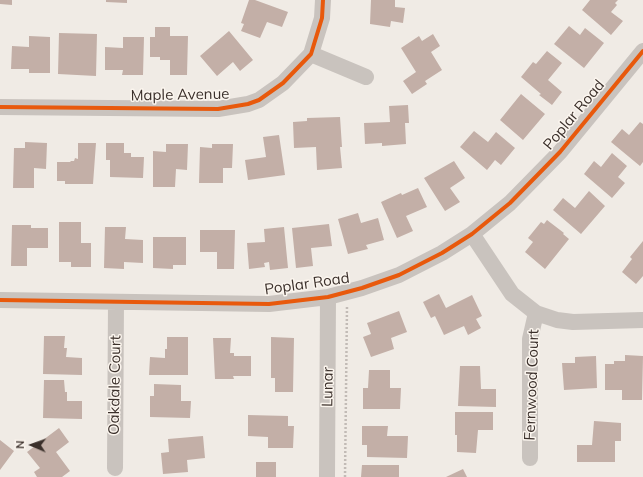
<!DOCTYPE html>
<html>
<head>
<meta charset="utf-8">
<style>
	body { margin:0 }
	#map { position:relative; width:643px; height:477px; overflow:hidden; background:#f0ebe5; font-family:Mulish,sans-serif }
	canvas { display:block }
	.north { position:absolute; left:12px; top:425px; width:40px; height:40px; -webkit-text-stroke:3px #fbf5ee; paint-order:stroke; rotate:272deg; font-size:11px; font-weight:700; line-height:16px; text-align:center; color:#3b302b }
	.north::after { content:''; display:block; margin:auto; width:14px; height:18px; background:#3b302b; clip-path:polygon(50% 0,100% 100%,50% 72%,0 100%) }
</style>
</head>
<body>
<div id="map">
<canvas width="643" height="477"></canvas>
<div class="north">N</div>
</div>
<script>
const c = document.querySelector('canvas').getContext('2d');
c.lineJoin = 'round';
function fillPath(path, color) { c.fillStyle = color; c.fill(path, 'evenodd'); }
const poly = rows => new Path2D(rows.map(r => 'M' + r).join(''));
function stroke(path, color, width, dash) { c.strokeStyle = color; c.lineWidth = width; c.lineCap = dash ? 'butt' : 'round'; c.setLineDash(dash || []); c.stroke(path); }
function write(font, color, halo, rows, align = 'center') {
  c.font = font + ' Mulish,sans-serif'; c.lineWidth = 3; c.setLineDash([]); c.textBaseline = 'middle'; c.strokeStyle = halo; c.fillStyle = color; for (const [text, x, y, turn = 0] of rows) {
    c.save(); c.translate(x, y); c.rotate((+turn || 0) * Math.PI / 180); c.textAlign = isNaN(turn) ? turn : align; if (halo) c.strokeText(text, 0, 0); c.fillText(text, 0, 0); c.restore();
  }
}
fillPath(poly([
	[0,0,12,0,12,5,0,4],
	[106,0,127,0,127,3,106,2],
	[249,0,255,0,288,12,282,27,267,22,260,38,241,31,244,24,241,23],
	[371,0,395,0,395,7,405,8,403,23,391,21,390,27,370,24],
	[590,0,618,0,615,3,617,5,611,12,623,21,611,35,582,10],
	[569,26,580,35,585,28,604,43,584,68,554,44],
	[155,27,170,27,170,36,188,36,187,75,170,75,170,60,160,60,160,57,150,57,150,37,155,37],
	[229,31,253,60,240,71,233,62,217,76,200,56],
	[59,33,97,34,96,76,58,74],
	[433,34,440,46,431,52,442,70,425,81,427,84,412,94,403,81,416,72,401,48,419,36,422,41],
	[29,36,50,37,50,73,29,73,29,69,11,69,12,46,29,47],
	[123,37,144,37,143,75,122,75,123,70,105,70,105,47,123,48],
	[547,51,562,63,548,80,562,92,552,105,539,95,541,94,521,77,533,62,536,64],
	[521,94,545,114,523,140,500,120],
	[408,105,409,123,405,123,406,144,382,146,382,143,365,144,364,123,390,122,389,106],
	[340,117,342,147,340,147,342,168,317,170,316,147,294,148,293,122,307,121,307,118],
	[640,122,643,124,643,162,640,166,611,142,622,129,629,135],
	[474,131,488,142,496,132,515,148,501,165,495,160,487,170,460,147],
	[279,135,285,175,248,180,245,160,266,157,263,137],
	[25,142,47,143,46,169,34,168,34,188,13,188,14,148,25,148],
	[78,143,96,143,93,184,65,184,65,181,57,181,57,162,71,162,70,161,74,161,75,158,78,159],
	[106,143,124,143,124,153,131,153,131,157,144,157,143,178,110,177,110,160,106,160],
	[166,144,188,144,187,170,176,169,175,187,153,187,153,151,166,152],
	[212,144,233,144,232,168,223,168,223,183,199,183,200,147,212,148],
	[612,153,627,166,618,177,625,183,612,198,584,174,594,161,601,167],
	[454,161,465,178,450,188,460,202,445,211,424,178],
	[418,188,427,207,406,216,413,231,397,238,381,202,401,193,402,195],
	[589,191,605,206,581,234,553,210,563,198,575,208],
	[358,213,361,223,378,218,384,240,366,245,368,249,348,254,338,219],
	[547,220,564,233,563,234,569,239,545,269,525,252,533,242,528,238,541,222,544,224],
	[59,222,81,222,81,243,91,243,91,267,71,267,71,262,59,262],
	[329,224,332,246,311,248,313,266,296,268,292,228],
	[12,225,31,225,31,228,48,228,48,248,27,248,27,266,11,266],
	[105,227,126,227,125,239,143,240,143,263,124,262,124,269,104,268],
	[284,227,288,268,270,270,269,262,264,263,265,267,249,269,247,243,265,242,264,229],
	[200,230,235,230,234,269,217,269,217,252,200,252],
	[153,237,186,237,186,265,173,265,173,269,153,268],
	[643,241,643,276,636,284,622,272,632,259,630,257],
	[439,294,446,308,472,295,482,316,476,319,481,328,468,335,464,326,444,335,435,316,431,318,423,302],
	[399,311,407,332,391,338,394,349,371,357,363,337,371,334,367,323],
	[44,336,65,336,64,348,67,348,66,357,82,358,82,375,43,374],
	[167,337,188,337,188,375,149,375,150,357,165,358,165,349,167,349],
	[271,337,294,338,293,392,275,392,275,378,271,378],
	[213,338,231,338,230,353,234,353,234,356,251,356,251,376,233,376,234,379,215,379],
	[625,355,643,356,642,400,622,400,622,390,605,390,605,364,614,364,614,361,625,361],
	[596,356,597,388,564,390,562,363,575,363,575,357],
	[460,366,480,366,481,389,496,389,496,407,458,406],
	[369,370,390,370,390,388,401,388,400,409,363,409,363,388,368,388],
	[44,380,64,380,65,392,67,392,67,401,82,401,82,419,43,418],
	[154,384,181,385,181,401,191,401,190,418,150,417,150,396,154,396],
	[455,412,493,412,493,430,478,430,476,453,457,452,457,435,455,435],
	[248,415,288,416,288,426,294,426,293,448,268,448,268,437,248,436],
	[594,421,621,423,621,441,615,441,615,462,577,462,577,445,592,445],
	[362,426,388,426,387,436,408,436,407,458,367,457,367,445,362,445],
	[59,428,69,442,56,452,70,471,62,477,37,477,34,472,40,468,27,452],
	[203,436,205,458,187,460,188,472,163,474,161,453,169,452,168,439],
	[0,440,14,451,0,470],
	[256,462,276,462,276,477,256,477],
	[362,465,399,465,399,477,361,477],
	[463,469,467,477,446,477]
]), '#c3afa7');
stroke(poly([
	[345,477,347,306]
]), '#c2bbb6', 2.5, [2, 2]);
stroke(poly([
	[311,54,366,77],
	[0,107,218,109,248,104,259,100,283,83,311,54,322,18,323,0],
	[472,234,512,294,536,313,557,320,573,322,643,320],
	[0,300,269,304,328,297,362,288,399,275,442,253,472,234,510,203,560,152,643,51],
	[530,458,530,339,536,313],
	[115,468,116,302],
	[327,477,328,297]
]), '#c9c3be', 16);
stroke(poly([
	[0,107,218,109,248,104,259,100,283,83,311,54,322,18,323,0],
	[0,300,269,304,328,297,362,288,399,275,442,253,472,234,510,203,560,152,643,51]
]), '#e8590c', 4);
write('15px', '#3b302b', '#fbf5ee', [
	["Maple Avenue",180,95,-1],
	["Poplar Road",574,115,-50],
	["Poplar Road",307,284,-8],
	["Oakdale Court",115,385,-89],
	["Fernwood Court",532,385,-88],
	["Lunar",328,387,-89]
]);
</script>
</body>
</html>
